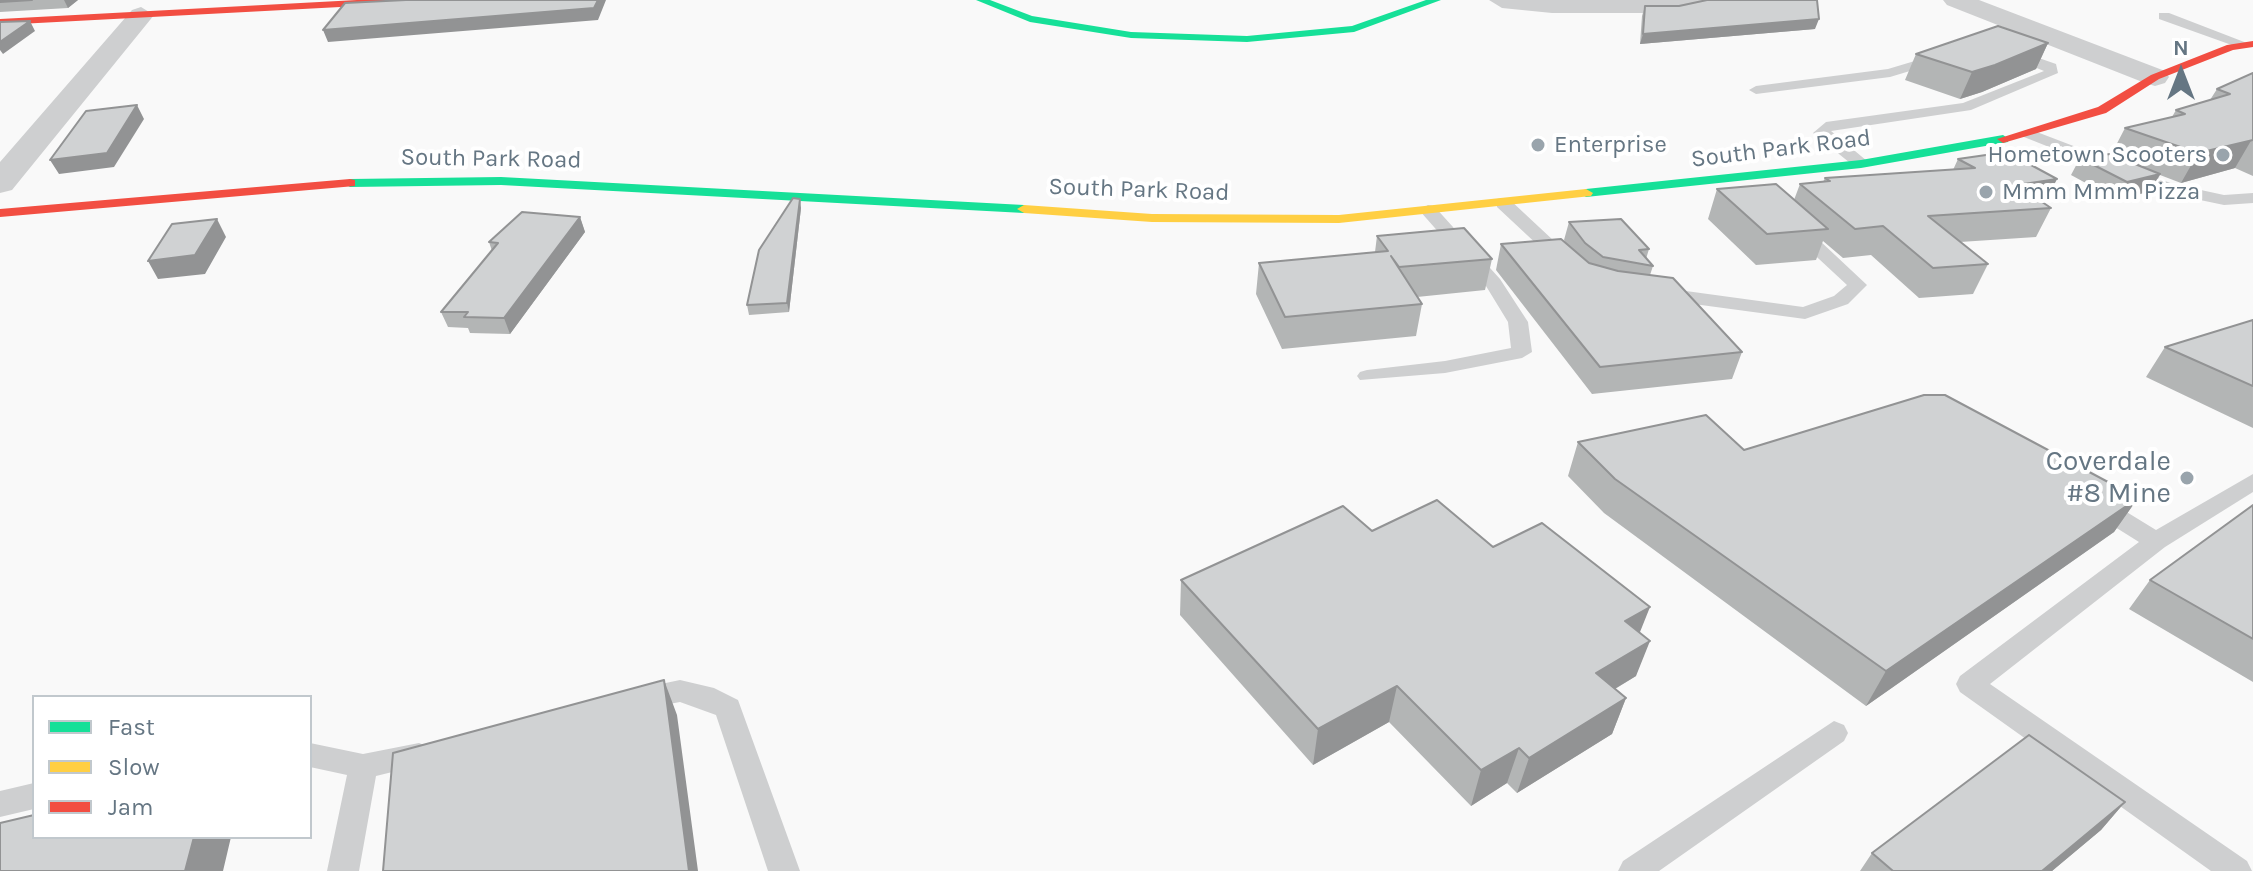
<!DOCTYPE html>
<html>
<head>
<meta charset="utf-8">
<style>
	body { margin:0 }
	#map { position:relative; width:2253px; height:871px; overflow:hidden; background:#f9f9f9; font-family:Karla,sans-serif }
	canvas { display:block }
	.legend { position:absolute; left:32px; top:695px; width:280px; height:144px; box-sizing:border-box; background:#fff; border:2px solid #c1c8cd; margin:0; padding:10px 14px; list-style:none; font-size:24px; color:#657683 }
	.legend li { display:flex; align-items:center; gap:16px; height:40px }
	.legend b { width:40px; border:2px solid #c1c8cd }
	.north { position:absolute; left:2141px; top:32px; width:80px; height:80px; -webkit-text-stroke:6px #fff; paint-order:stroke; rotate:0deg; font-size:22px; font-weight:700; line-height:32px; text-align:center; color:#657683 }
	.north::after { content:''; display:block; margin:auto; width:28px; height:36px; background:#657683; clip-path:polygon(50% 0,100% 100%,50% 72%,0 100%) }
</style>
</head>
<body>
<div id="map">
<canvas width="2253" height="871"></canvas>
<ul class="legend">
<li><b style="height:10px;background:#16e098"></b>Fast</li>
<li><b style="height:10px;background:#ffcf43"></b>Slow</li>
<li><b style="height:10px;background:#f24e42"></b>Jam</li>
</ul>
<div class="north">N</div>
</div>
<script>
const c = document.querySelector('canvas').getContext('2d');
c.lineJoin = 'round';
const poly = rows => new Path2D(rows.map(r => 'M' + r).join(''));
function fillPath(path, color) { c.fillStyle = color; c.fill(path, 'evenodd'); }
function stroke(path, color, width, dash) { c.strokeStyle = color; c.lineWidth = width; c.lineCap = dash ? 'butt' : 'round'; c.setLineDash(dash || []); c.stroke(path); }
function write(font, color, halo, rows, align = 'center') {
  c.font = font + ' Karla,sans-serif'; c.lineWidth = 8; c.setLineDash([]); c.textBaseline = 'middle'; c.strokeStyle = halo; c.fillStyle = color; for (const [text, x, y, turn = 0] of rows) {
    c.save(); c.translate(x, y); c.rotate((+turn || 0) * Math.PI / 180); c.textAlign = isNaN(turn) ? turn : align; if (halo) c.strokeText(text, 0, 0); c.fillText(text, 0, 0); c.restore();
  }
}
fillPath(poly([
	[2159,13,2169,13,2252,45,2240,48,2159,19,2159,13],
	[2013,49,2056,64,2058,73,1971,110,1831,131,1867,161,1867,167,1855,167,1813,133,1826,122,1963,103,2044,71,2008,56,2008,50,2013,49],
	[1938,54,1945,58,1943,61,1890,77,1756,94,1749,90,1756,86,1888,69,1938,54],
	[2029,129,2173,184,2224,195,2253,193,2253,203,2224,205,2162,192,2024,137,2021,134,2029,129],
	[1503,198,1509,199,1569,255,1569,263,1557,263,1497,207,1497,199,1503,198],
	[1428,205,1434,206,1500,279,1528,322,1532,352,1522,358,1445,373,1360,380,1357,376,1360,372,1367,370,1445,361,1511,348,1508,322,1486,286,1419,210,1428,205],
	[1797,224,1803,225,1867,285,1848,304,1805,319,1664,300,1655,294,1664,288,1803,307,1834,296,1847,285,1791,233,1788,229,1797,224],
	[2253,474,2253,492,2165,547,1990,684,2247,861,2252,871,2211,871,1960,692,1956,684,1960,676,2139,542,2091,512,2087,506,2091,500,2107,500,2156,530,2253,474],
	[680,680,714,688,738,700,800,871,768,871,716,715,680,702,642,709,632,706,628,698,632,690,680,680],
	[1834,721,1844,725,1848,733,1844,741,1659,871,1618,871,1623,861,1834,721],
	[310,743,363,754,419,743,429,747,433,755,429,763,376,776,359,871,327,871,347,775,310,767,310,743],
	[34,783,34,809,0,817,0,791,34,783]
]), '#cecfd0');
fillPath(poly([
	[1489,0,1714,0,1710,5,1676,13,1552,13,1502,8,1489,0],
	[1943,0,1979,0,2165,71,2169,77,2165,83,2155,86,2145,83,1947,5,1943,0],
	[141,7,154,15,150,20,12,190,0,193,0,162,132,10,141,7]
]), '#cecfd0');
fillPath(poly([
	[976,0,990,0,1032,16,1131,32,1247,36,1352,26,1426,0,1441,0,1354,32,1247,42,1131,38,1030,22,976,0],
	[2003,135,2009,139,2008,142,1861,168,1586,197,1579,193,1586,189,1861,160,2003,135],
	[501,177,1024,205,1031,209,1024,213,501,185,350,187,343,183,350,179,501,177]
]), '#16e098');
fillPath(poly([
	[1586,189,1593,193,1591,196,1339,223,1152,222,1024,213,1017,209,1024,205,1152,214,1339,215,1586,189]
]), '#ffcf43');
fillPath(poly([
	[357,0,421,0,416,3,0,25,0,19,357,0],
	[2253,41,2253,47,2233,50,2159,79,2106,113,2003,143,1997,139,2098,107,2151,75,2227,45,2253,41],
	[350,179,355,180,355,186,0,217,0,209,350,179]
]), '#f24e42');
fillPath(poly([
	[0,0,78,0,68,8,0,12],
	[1645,6,1679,6,1815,29,1640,44,1642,16],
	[2048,43,2036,69,1982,92,1960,99,1905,80,1916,54],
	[2253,73,2253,176,2235,168,2181,183,2160,175,2151,191,2117,200,2071,175,2080,158,2111,155,2125,128,2172,117,2176,110,2210,100,2217,89],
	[1958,159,2057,179,2044,204,2051,208,2036,237,1960,242,1988,264,1973,294,1919,298,1871,255,1843,258,1823,241,1816,260,1756,265,1708,219,1717,189,1794,200,1800,184,1823,182,1825,178,1953,170],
	[801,208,789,312,749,315,747,305],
	[580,217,585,232,510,334,470,333,468,328,448,327,441,312,492,251,489,242],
	[1569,222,1649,249,1646,259,1653,266,1650,275,1742,352,1732,379,1592,394,1496,270,1501,244,1566,243,1564,240],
	[1377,236,1492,259,1485,290,1417,297,1422,304,1416,336,1282,349,1256,294,1259,263,1375,252],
	[2253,320,2253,428,2146,377,2165,347],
	[1578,442,1744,450,2138,498,2114,532,1866,706,1604,513,1568,476],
	[2253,505,2253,682,2129,609,2150,580],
	[1372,531,1493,547,1640,633,1636,676,1615,689,1626,698,1612,734,1517,793,1507,783,1471,806,1389,722,1313,765,1180,615,1181,580],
	[2125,802,2101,830,2052,871,1860,871,1872,853]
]), '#b3b5b5');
fillPath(poly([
	[64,0,78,0,68,8],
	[598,0,606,0,598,20,328,42,323,30],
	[1819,19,1815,29,1640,44,1643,34],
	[30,21,35,31,3,54,0,50,0,42],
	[2048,43,2036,69,1982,92,1960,99,1972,72],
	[137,105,144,119,114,167,59,174,50,160],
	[2252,139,2235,168,2181,183,2198,153],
	[2160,174,2151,191,2117,200,2127,182],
	[2057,179,2042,207,2017,185],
	[800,199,801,208,789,312,787,303],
	[580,217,585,232,510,334,504,318],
	[217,219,226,237,205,274,158,279,148,261],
	[2138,498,2114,532,1866,706,1886,671],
	[1650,607,1636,642,1625,621],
	[1650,641,1636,676,1583,708,1596,673],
	[664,680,677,715,698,871,689,871],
	[1397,686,1389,722,1313,765,1318,729],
	[1626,698,1612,734,1517,793,1529,758],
	[1519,748,1507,783,1471,806,1481,770],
	[2125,802,2101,830,2052,871,2042,871],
	[194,837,231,837,223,871,185,871]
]), '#929394');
const building = poly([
	[0,0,32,0,0,2,0,0],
	[406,0,598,0,594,8,323,30,345,3,406,0],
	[1707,0,1817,0,1819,19,1643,34,1645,6,1679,6,1707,0],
	[30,21,0,42,0,22,30,21],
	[1998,26,2048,43,1995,65,1972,72,1916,54,1998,26],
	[2253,73,2253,140,2198,153,2125,128,2185,114,2176,110,2230,94,2217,89,2253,73],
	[137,105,107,153,50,160,86,111,137,105],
	[2007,152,2057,179,2017,185,2051,208,1928,216,1988,264,1933,268,1883,226,1855,229,1800,184,1830,181,1825,178,1975,168,1958,159,2007,152],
	[2110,154,2160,174,2127,182,2080,158,2110,154],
	[1776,184,1828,229,1767,234,1717,189,1776,184],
	[793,198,800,199,787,303,747,305,759,250,793,198],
	[522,212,580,217,504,318,464,317,468,312,441,312,498,243,489,242,522,212],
	[217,219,195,255,148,261,172,224,217,219],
	[1621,219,1649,249,1639,250,1653,266,1603,257,1585,243,1569,222,1621,219],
	[1464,228,1492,259,1399,267,1391,256,1422,304,1285,317,1259,263,1388,251,1377,236,1464,228],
	[1561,239,1589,263,1618,271,1673,278,1742,352,1600,367,1501,244,1561,239],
	[2253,320,2253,386,2165,347,2253,320],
	[1924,395,1945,395,2138,498,1886,671,1615,479,1578,442,1706,415,1744,450,1924,395],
	[1437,500,1493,547,1542,523,1650,607,1625,621,1650,641,1596,673,1626,698,1529,758,1519,748,1481,770,1397,686,1318,729,1181,580,1343,506,1372,531,1437,500],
	[2253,505,2253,639,2150,580,2253,505],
	[664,680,689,871,383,871,393,753,664,680],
	[2029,735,2125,802,2042,871,1893,871,1872,853,2029,735],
	[34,815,34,837,194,837,185,871,0,871,0,823,34,815]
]);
fillPath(building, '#d0d2d3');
stroke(building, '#929394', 2);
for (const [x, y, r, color] of [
	[1538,145,8,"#99a4ac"],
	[2223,155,8,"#99a4ac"],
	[1986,192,8,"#99a4ac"],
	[2187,478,8,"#99a4ac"]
]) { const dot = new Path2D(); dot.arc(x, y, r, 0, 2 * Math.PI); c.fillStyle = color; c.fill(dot); stroke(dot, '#fff', 3); }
write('24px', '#657683', '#fff', [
	["Enterprise",1554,145],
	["Hometown Scooters",2207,155,"right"],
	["Mmm Mmm Pizza",2002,192]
], 'left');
write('24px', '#657683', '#fff', [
	["South Park Road",1781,149,-7],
	["South Park Road",491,159,1],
	["South Park Road",1139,190,2]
]);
write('28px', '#657683', '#fff', [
	["Coverdale",2171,462],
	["#8 Mine",2171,494]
], 'right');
</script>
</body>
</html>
